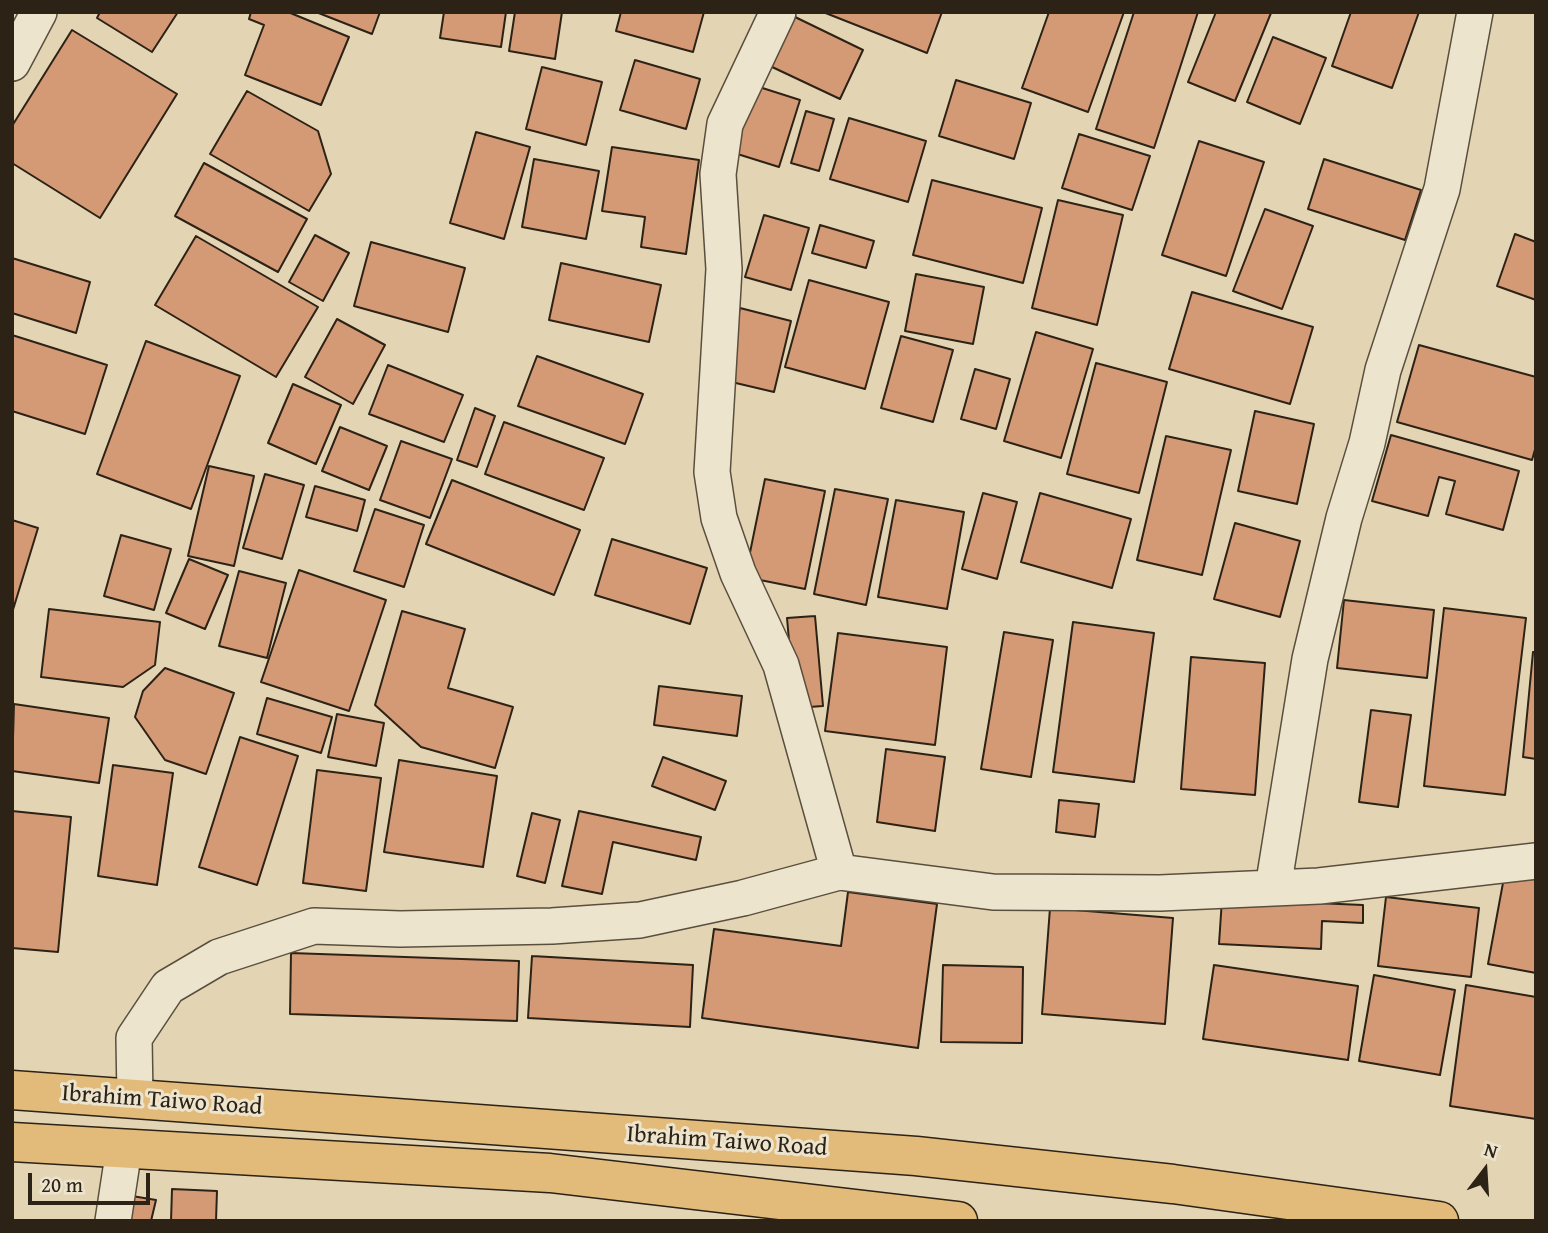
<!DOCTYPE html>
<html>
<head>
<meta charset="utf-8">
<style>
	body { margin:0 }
	#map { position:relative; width:1548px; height:1233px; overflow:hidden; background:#e3d5b4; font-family:"Gentium Book Plus",serif }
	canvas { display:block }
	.frame { position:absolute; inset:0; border:14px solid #2d2216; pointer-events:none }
	.north { position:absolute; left:1450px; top:1135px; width:70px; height:70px; -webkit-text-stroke:5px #ede4ce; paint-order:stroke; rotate:17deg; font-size:19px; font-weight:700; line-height:28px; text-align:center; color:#2d2216 }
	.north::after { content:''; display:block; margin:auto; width:24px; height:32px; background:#2d2216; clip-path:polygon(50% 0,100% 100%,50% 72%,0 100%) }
	.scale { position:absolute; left:28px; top:1173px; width:122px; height:32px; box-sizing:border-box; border:4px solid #2d2216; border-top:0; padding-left:9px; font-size:21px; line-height:24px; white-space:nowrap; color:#2d2216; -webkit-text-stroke:5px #ede4ce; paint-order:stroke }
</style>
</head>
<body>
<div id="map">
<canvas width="1548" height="1233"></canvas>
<div class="frame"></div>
<div class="north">N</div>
<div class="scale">20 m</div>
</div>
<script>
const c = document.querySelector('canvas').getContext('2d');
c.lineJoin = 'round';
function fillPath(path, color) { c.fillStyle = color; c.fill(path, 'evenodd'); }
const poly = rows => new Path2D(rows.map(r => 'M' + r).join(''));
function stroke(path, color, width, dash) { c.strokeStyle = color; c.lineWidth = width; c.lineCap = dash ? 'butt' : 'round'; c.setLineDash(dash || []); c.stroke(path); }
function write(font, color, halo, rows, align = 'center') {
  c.font = font + ' "Gentium Book Plus",serif'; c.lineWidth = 6; c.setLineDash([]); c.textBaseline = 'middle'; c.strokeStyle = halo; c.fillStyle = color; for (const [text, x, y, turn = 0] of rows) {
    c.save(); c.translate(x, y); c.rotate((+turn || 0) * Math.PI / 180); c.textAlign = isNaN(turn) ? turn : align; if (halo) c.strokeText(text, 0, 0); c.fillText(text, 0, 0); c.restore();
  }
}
const building = poly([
	[100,12,178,12,152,52,97,18,100,12],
	[251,12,288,12,349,37,321,105,245,75,264,25,249,19,251,12],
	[316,12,380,12,372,34,316,12],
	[444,12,506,12,501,47,440,38,444,12],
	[515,12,562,12,555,59,509,51,515,12],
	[621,12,704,12,693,52,616,31,621,12],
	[823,12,942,12,927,53,823,12],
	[1049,12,1124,12,1088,112,1022,88,1049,12],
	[1134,12,1198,12,1154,148,1096,129,1134,12],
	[1216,12,1271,13,1235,101,1188,82,1216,12],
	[1351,12,1419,12,1392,88,1332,66,1351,12],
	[793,16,863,50,840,99,770,66,793,16],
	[72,30,177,94,100,218,12,163,12,126,72,30],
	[1273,37,1326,58,1300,124,1247,102,1273,37],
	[635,60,700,79,686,129,620,110,635,60],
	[542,67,602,82,586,145,526,129,542,67],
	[956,80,1031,103,1014,159,939,136,956,80],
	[753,85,800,100,779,167,731,152,753,85],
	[247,91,318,131,331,174,309,211,210,154,247,91],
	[806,111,834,119,819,171,791,163,806,111],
	[849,118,926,141,908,202,830,179,849,118],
	[476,132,530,147,504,239,450,223,476,132],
	[1079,134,1150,156,1132,210,1062,188,1079,134],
	[1199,141,1264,162,1226,276,1162,255,1199,141],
	[612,147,699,160,686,254,641,247,645,217,602,211,612,147],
	[534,159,599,171,586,239,522,227,534,159],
	[1324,159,1421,190,1405,240,1308,209,1324,159],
	[204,163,307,219,278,272,175,216,204,163],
	[932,180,1042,208,1023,283,913,255,932,180],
	[1058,200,1123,215,1097,325,1032,308,1058,200],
	[1265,209,1313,226,1282,309,1233,291,1265,209],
	[764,215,809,228,791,290,745,277,764,215],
	[820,225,874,241,866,268,812,253,820,225],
	[1515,234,1536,242,1536,300,1497,286,1515,234],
	[315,235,349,253,323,301,289,282,315,235],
	[196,236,318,307,276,377,155,305,196,236],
	[371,242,465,268,448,332,354,306,371,242],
	[12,258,90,282,76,333,12,313,12,258],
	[561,263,661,285,649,342,549,320,561,263],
	[916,274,984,287,973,344,905,331,916,274],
	[809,280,889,302,865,389,785,367,809,280],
	[1192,292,1313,327,1290,404,1169,369,1192,292],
	[740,308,791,321,774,392,723,380,740,308],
	[337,319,385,345,353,404,305,377,337,319],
	[1036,332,1093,349,1061,458,1004,441,1036,332],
	[12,335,107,365,85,434,12,411,12,335],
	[901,336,953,350,933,422,881,408,901,336],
	[146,341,240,376,191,509,97,474,146,341],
	[1419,345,1536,377,1536,446,1532,460,1397,422,1419,345],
	[537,356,643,394,625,444,518,406,537,356],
	[1096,363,1167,382,1139,493,1067,474,1096,363],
	[388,365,463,395,444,442,369,414,388,365],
	[975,369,1010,379,996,429,961,419,975,369],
	[293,384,341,405,316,464,268,443,293,384],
	[475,408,495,416,477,467,457,460,475,408],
	[1255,411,1314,424,1297,504,1238,491,1255,411],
	[504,422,604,458,584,510,485,474,504,422],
	[340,427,387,446,369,490,322,471,340,427],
	[1391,435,1519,471,1503,530,1446,514,1455,481,1439,477,1428,516,1372,501,1391,435],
	[1166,436,1231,450,1202,575,1137,560,1166,436],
	[401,441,452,459,430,518,380,500,401,441],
	[209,466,254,476,234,566,188,556,209,466],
	[265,474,304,485,282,559,243,548,265,474],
	[765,479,825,491,805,589,745,577,765,479],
	[452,480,580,530,554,595,426,544,452,480],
	[315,486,365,500,357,531,306,517,315,486],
	[835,489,888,499,866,605,814,594,835,489],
	[983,493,1017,502,997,579,962,569,983,493],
	[1040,493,1131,519,1112,588,1021,562,1040,493],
	[896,500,964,512,947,609,878,597,896,500],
	[375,509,424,525,404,587,354,571,375,509],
	[12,520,38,528,12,613,12,520],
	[1235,523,1300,541,1280,617,1214,599,1235,523],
	[121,535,171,549,154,610,104,596,121,535],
	[612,539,707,568,690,624,595,595,612,539],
	[189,559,228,575,205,629,166,613,189,559],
	[299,570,386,600,349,711,261,682,299,570],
	[239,571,286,583,267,658,219,646,239,571],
	[1344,600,1434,610,1427,678,1337,668,1344,600],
	[1444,608,1526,618,1505,795,1424,786,1444,608],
	[49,609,160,622,155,665,123,687,41,677,49,609],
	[402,611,465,629,448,688,513,707,495,768,421,747,375,705,402,611],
	[815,616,823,706,795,708,787,618,815,616],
	[1073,622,1154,633,1134,782,1053,772,1073,622],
	[1004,632,1053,640,1031,777,981,769,1004,632],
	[838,633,947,647,935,745,825,731,838,633],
	[1533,652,1536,652,1536,759,1523,757,1533,652],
	[1191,657,1265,663,1255,795,1181,789,1191,657],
	[165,668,234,693,206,774,165,760,135,717,143,691,165,668],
	[659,686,742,696,737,736,654,725,659,686],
	[267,698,332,717,321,753,257,734,267,698],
	[14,704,109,718,99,783,12,771,14,704],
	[1371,710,1411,715,1398,807,1359,802,1371,710],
	[337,714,384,723,376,766,328,757,337,714],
	[240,737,298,756,257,885,199,867,240,737],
	[886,749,945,757,935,831,877,822,886,749],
	[663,757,726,781,715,810,652,786,663,757],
	[399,760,497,776,483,867,384,852,399,760],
	[113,765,173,773,157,885,98,876,113,765],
	[317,770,381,778,366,891,303,883,317,770],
	[1059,800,1099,804,1095,837,1056,832,1059,800],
	[12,811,71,817,58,952,12,948,12,811],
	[579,811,701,837,696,860,613,842,602,894,562,886,579,811],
	[532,813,560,820,545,883,517,876,532,813],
	[1505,872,1536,877,1536,973,1488,964,1505,872],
	[848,892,937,904,918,1048,702,1018,714,929,841,946,848,892],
	[1386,897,1479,908,1471,977,1378,966,1386,897],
	[1222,899,1363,905,1363,923,1322,921,1321,949,1219,944,1222,899],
	[1050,908,1173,918,1165,1024,1042,1014,1050,908],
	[291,953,519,961,517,1021,290,1014,291,953],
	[532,956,693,965,690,1027,528,1018,532,956],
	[943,965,1023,967,1022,1043,941,1042,943,965],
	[1214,965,1358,986,1348,1060,1203,1039,1214,965],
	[1374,975,1455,990,1440,1075,1359,1061,1374,975],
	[1466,985,1536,997,1536,1119,1450,1106,1466,985],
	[172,1189,217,1191,216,1221,171,1221,172,1189],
	[132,1196,156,1200,151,1221,129,1221,132,1196]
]);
fillPath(building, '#d49975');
stroke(building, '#2d2216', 2);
const street = poly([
	[778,12,725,124,718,174,724,269,712,472,719,518,738,573,781,665,839,872],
	[12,63,39,12],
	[1273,888,1310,659,1344,518,1367,443,1383,370,1442,189,1475,12],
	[135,1098,134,1038,168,987,219,957,314,926,400,929,552,926,640,920,743,898,839,872,993,892,1160,893,1319,886,1536,861],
	[113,1221,124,1149]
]);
const primary = poly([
	[12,1090,916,1156,1173,1184,1439,1221],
	[12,1142,550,1173,958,1221]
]);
stroke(street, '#5a4f3e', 38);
stroke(primary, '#2d2216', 41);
stroke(street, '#ede4ce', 35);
stroke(primary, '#e2ba7a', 38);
write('24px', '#2d2216', '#ede4ce', [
	["Ibrahim Taiwo Road",162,1101,4],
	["Ibrahim Taiwo Road",727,1142,4]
]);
</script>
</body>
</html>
